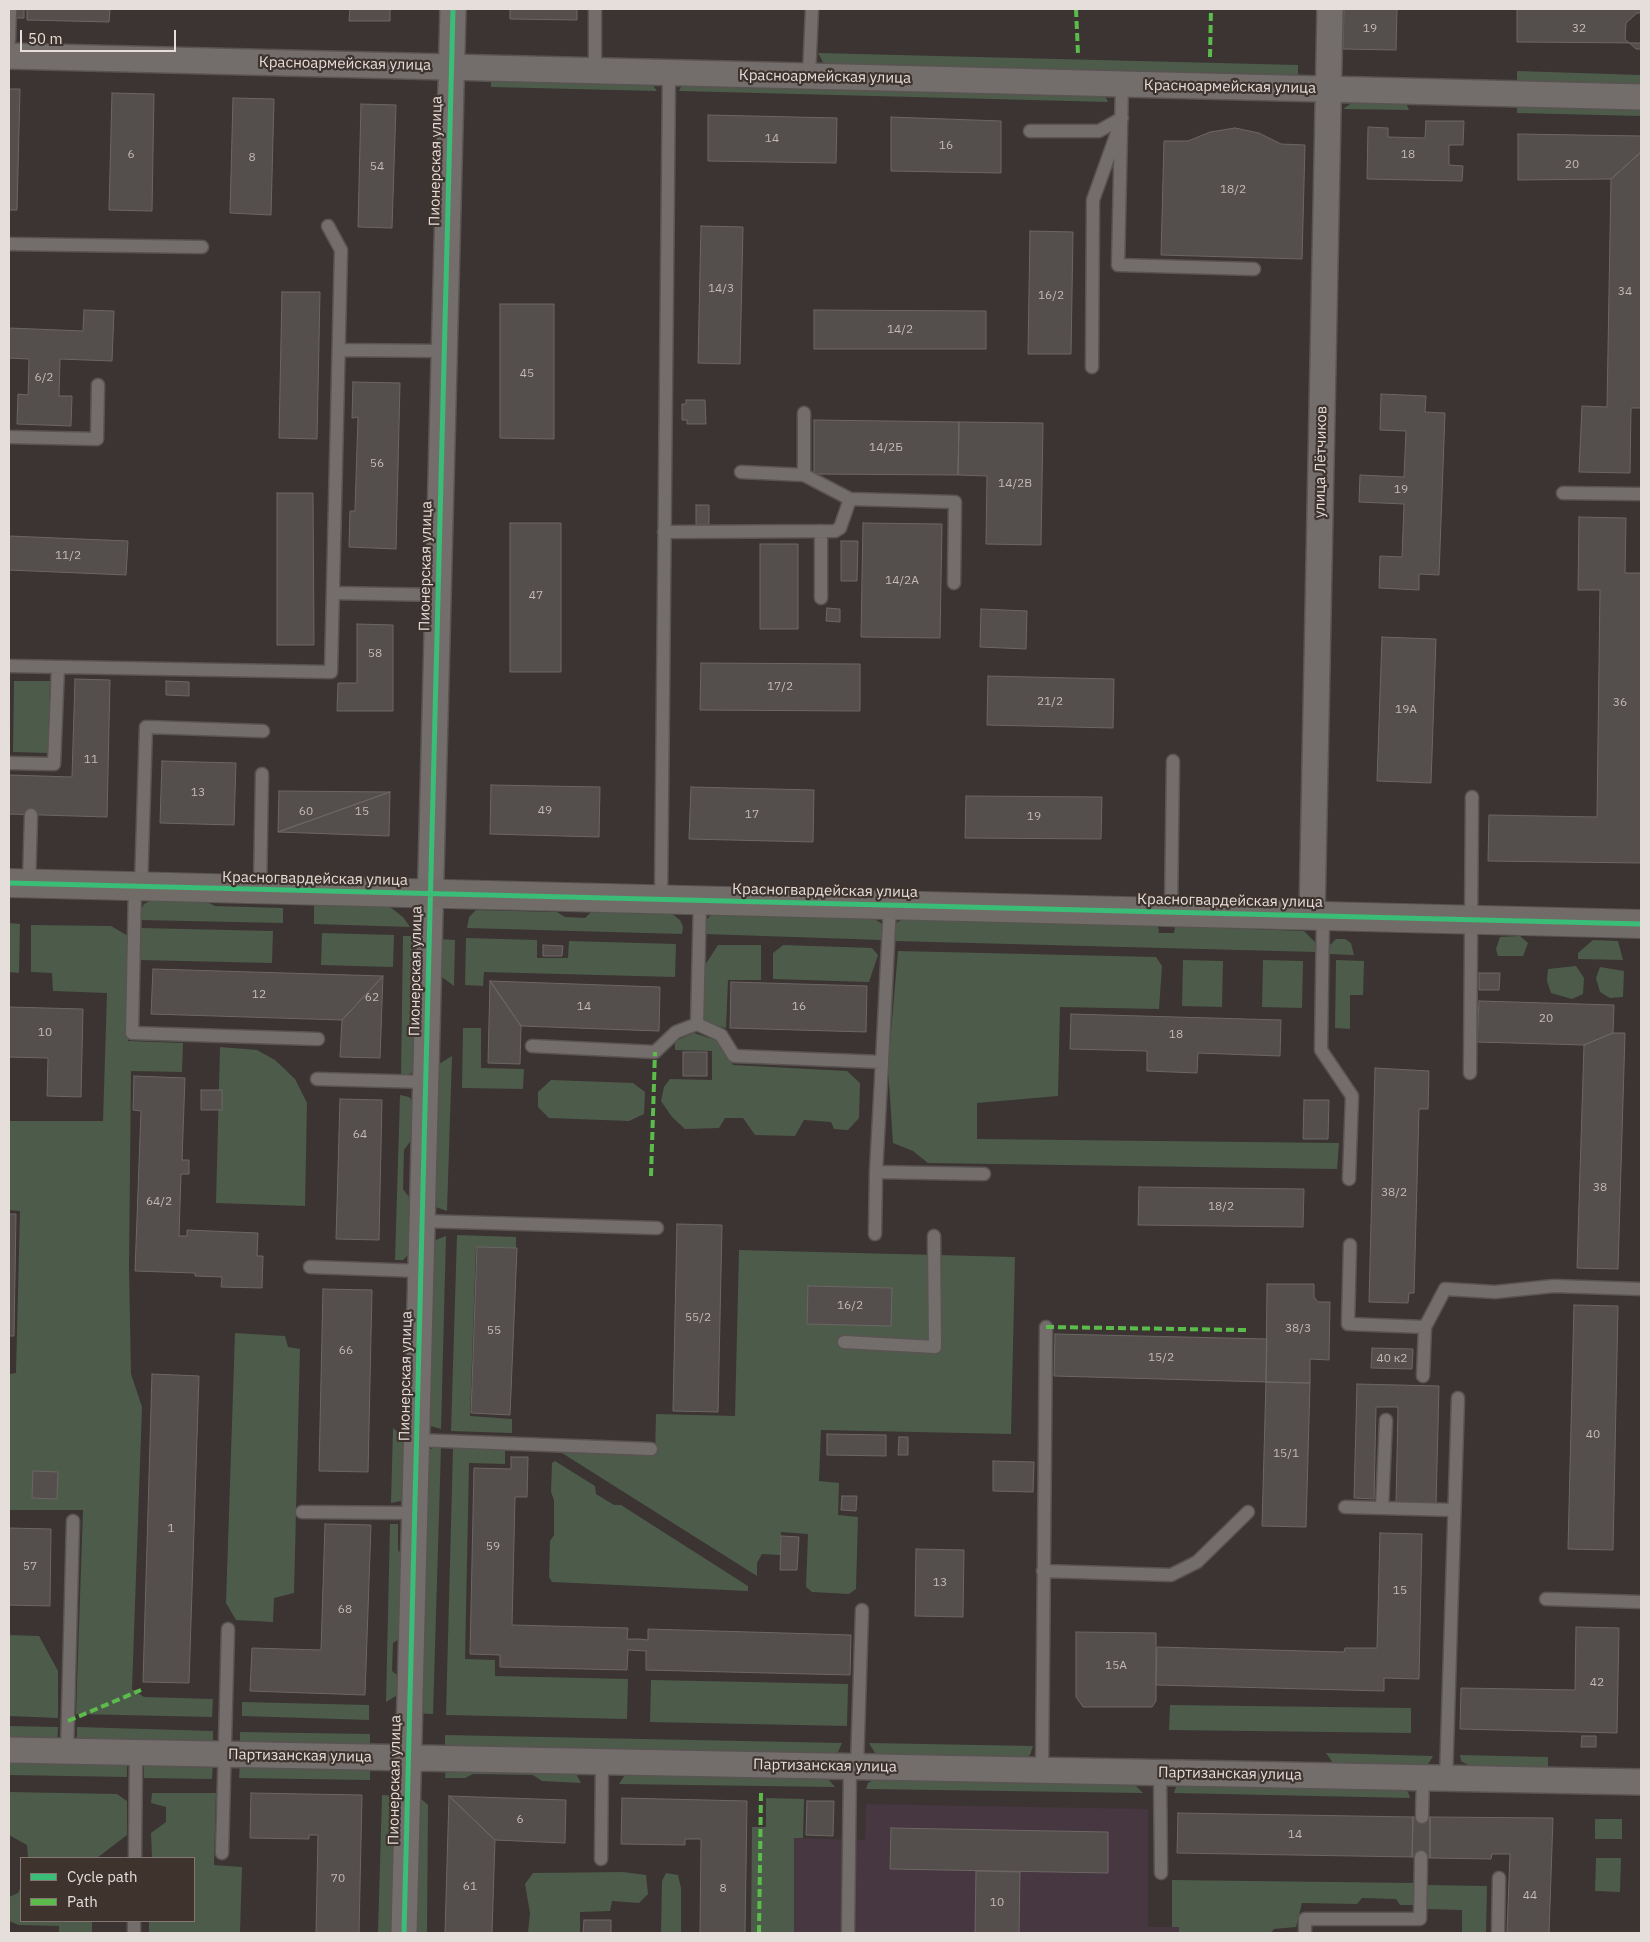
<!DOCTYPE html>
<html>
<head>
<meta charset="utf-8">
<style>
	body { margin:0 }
	#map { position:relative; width:1650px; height:1942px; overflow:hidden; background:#3b3432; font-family:"IBM Plex Sans",sans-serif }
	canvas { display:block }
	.frame { position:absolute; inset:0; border:10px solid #e6dedb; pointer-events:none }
	.legend { position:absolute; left:20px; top:1857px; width:175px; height:65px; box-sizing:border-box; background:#3f332e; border:1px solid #827773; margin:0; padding:6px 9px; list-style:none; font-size:15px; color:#e6dedb }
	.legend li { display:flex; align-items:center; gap:10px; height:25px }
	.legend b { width:25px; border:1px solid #827773 }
	.scale { position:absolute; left:20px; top:30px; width:156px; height:22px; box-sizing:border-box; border:2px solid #e6dedb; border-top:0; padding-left:6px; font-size:15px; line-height:18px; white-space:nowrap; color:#e6dedb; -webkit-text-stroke:4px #3f332e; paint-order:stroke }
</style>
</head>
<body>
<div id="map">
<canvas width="1650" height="1942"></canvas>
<div class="frame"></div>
<ul class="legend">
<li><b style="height:6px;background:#3abd76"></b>Cycle path</li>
<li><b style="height:6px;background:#5cbc4b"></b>Path</li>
</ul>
<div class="scale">50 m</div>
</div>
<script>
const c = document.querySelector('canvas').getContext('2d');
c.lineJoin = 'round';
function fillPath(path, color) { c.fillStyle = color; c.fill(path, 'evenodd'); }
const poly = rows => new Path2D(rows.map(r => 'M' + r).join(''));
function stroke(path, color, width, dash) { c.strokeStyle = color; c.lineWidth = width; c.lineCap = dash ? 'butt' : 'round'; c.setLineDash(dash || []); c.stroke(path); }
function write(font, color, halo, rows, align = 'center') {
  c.font = font + ' "IBM Plex Sans",sans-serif'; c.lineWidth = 4.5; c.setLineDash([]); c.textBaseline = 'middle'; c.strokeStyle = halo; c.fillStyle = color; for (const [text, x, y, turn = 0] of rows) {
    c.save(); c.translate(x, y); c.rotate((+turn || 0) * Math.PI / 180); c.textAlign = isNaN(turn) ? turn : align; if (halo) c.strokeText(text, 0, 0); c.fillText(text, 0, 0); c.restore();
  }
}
fillPath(poly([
	[866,1804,1148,1809,1148,1927,1179,1927,1179,1933,794,1933,794,1838,865,1840]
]), '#473740');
fillPath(poly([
	[818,53,1298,65,1298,76,824,64],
	[1517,71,1641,75,1641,87,1517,84],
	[491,76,652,84,657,91,491,87],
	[683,83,1104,94,1108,102,679,91],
	[1356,100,1405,101,1409,110,1343,109],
	[1517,102,1641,106,1641,116,1517,113],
	[14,681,50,681,48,753,13,752],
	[152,900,205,901,215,906,283,908,283,923,140,920,140,912,144,904],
	[314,902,386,904,403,917,410,927,314,924],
	[476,910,557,912,565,917,585,918,591,912,672,914,680,920,683,927,682,934,467,928,469,917],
	[711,915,875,919,882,924,882,940,705,934,705,921],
	[903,919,1158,926,1159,933,1174,933,1175,926,1304,931,1315,942,1316,952,895,941,895,927,896,923],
	[9,923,20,924,19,973,9,972],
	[31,925,111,926,130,937,128,1041,183,1043,182,1072,131,1071,129,1267,131,1374,142,1407,132,1689,144,1697,213,1699,212,1717,76,1714,83,1510,9,1510,9,1374,16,1373,20,1211,9,1210,9,1121,103,1121,107,993,53,991,52,973,31,972],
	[140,928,273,931,272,963,139,960],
	[322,933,394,935,393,967,321,965],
	[403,936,411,936,416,951,416,1063,412,1073,401,1076],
	[1520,936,1528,943,1523,956,1498,956,1496,949,1500,937],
	[466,938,537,940,537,958,568,958,569,941,676,944,675,977,484,972,483,986,465,985],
	[440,939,455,940,454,986,435,972],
	[1336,939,1345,939,1351,943,1354,955,1329,954,1329,946],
	[1593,940,1618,941,1623,960,1578,959,1578,953],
	[718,945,761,945,761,980,728,980,726,1028,703,1022,705,965],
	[783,945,872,948,878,955,869,982,773,979,773,953],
	[898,951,1156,957,1162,966,1159,1009,1060,1007,1058,1096,977,1103,977,1139,1339,1143,1337,1169,928,1163,913,1151,893,1143,888,1067],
	[1183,960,1223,961,1222,1007,1182,1006],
	[1263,960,1303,961,1302,1008,1262,1007],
	[1336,960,1364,961,1363,995,1350,995,1350,1029,1335,1028],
	[1576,966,1584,978,1583,994,1572,999,1551,993,1547,981,1548,969],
	[1600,967,1624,971,1623,997,1610,998,1600,992,1596,978],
	[463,1028,481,1028,481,1068,524,1069,523,1089,462,1088],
	[694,1033,718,1041,733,1065,847,1071,860,1083,859,1118,848,1130,834,1129,831,1122,804,1120,795,1136,755,1135,743,1118,725,1118,719,1128,685,1129,672,1117,661,1101,664,1087,670,1079,712,1080,712,1051,675,1050,675,1041],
	[220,1047,257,1050,275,1060,295,1079,307,1103,305,1206,216,1203],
	[452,1056,447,1211,430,1205,434,1067],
	[551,1080,633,1083,645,1092,644,1114,629,1121,549,1118,538,1107,538,1092],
	[400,1095,409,1097,416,1104,415,1135,404,1150,403,1189,412,1201,412,1251,403,1260,395,1260],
	[457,1235,516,1237,516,1248,476,1247,470,1416,512,1419,512,1433,451,1431],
	[446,1236,441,1429,427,1425,433,1241],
	[739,1250,1015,1257,1011,1434,821,1430,819,1481,839,1483,838,1515,858,1517,856,1589,849,1594,812,1592,806,1587,808,1534,781,1532,780,1555,762,1554,757,1563,757,1576,562,1453,561,1449,655,1454,656,1414,735,1416],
	[235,1333,285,1336,288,1347,300,1349,294,1593,274,1598,273,1622,236,1620,226,1603],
	[393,1428,405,1438,404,1495,401,1501,391,1503],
	[433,1448,441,1448,433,1714,415,1713,426,1451],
	[453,1448,505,1449,505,1464,469,1463,465,1659,495,1660,495,1676,628,1679,627,1719,446,1715],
	[555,1461,595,1486,596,1494,614,1505,621,1505,748,1586,748,1591,552,1582,549,1577,550,1541,554,1535,554,1500,551,1492,552,1463],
	[390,1524,398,1524,398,1550,406,1559,404,1636,393,1643,392,1671,401,1678,401,1693,386,1702],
	[9,1635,39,1636,58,1671,58,1718,9,1716],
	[651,1680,848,1684,847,1726,650,1722],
	[242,1702,369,1705,369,1720,242,1716],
	[1170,1705,1411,1708,1411,1733,1169,1730],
	[9,1726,58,1727,57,1744,9,1743],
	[77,1727,213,1731,213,1746,77,1743],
	[240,1732,370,1734,370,1749,240,1747],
	[445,1735,842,1743,838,1752,831,1757,445,1750],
	[869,1743,1033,1746,1030,1755,1024,1759,885,1757,875,1753],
	[1326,1753,1433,1756,1427,1766,1335,1766],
	[1460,1755,1548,1757,1548,1770,1473,1768,1461,1761],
	[9,1757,127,1759,127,1777,9,1775],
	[144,1760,213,1761,212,1779,144,1778],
	[240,1762,370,1764,370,1780,239,1778],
	[446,1766,575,1772,581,1783,542,1781,533,1775,473,1774,465,1778,445,1778],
	[626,1773,820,1775,828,1779,835,1787,619,1784],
	[876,1778,1134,1784,1143,1793,866,1789,868,1783],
	[1181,1783,1401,1787,1408,1792,1410,1798,1174,1793,1176,1787],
	[9,1792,117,1794,127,1801,127,1835,97,1858,28,1858,27,1845,9,1835],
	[152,1793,216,1793,214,1865,242,1867,240,1933,149,1933,149,1921,194,1921,194,1858,152,1857,151,1833,166,1822,166,1807,151,1803],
	[382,1795,396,1796,392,1933,378,1933],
	[418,1796,428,1805,427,1933,412,1933],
	[766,1798,804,1799,803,1838,794,1838,794,1933,751,1933,752,1827,766,1827],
	[1595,1819,1622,1819,1622,1839,1595,1839],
	[1596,1858,1621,1858,1620,1892,1595,1891],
	[623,1872,646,1875,648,1894,639,1903,612,1901,610,1911,580,1912,580,1933,528,1933,530,1913,525,1884,533,1873],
	[666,1873,678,1875,681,1888,681,1933,661,1933,662,1881],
	[1172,1880,1414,1883,1413,1905,1400,1905,1396,1899,1362,1898,1357,1904,1302,1903,1296,1927,1274,1929,1271,1933,1179,1933,1179,1927,1172,1927],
	[1427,1885,1487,1886,1486,1933,1462,1933,1462,1910,1427,1909],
	[21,1887,21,1921,92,1921,92,1933,59,1933,59,1926,19,1925,9,1921,9,1897,18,1893]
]), '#4d5b4b');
const building = poly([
	[14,9,24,9,24,18,14,18,14,9],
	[27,9,110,9,109,22,27,20,27,9],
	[350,9,390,9,390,21,349,21,350,9],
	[510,9,577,9,577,20,510,19,510,9],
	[1344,9,1397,9,1396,50,1343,49,1344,9],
	[1517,9,1641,9,1641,43,1517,42,1517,9],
	[1637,13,1641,13,1641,49,1636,49,1625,39,1626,23,1637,13],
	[9,89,20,89,17,210,9,210,9,89],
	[112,93,154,94,152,211,109,210,112,93],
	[233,98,274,99,271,215,230,213,233,98],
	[361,104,396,105,392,228,358,227,361,104],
	[708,115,837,118,836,163,708,161,708,115],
	[891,117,1001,121,1001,173,891,171,891,117],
	[1426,121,1464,121,1463,145,1449,145,1449,165,1463,166,1462,181,1367,179,1368,127,1388,128,1388,137,1425,138,1426,121],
	[1235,128,1259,133,1281,144,1305,145,1302,259,1161,255,1164,141,1188,141,1210,132,1235,128],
	[1518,134,1641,136,1641,152,1611,179,1518,180,1518,134],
	[1641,152,1641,408,1631,408,1630,473,1579,472,1582,406,1607,407,1611,179,1641,152],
	[701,226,743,227,740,364,698,363,701,226],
	[1030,231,1073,232,1071,354,1028,354,1030,231],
	[282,292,320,292,317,439,279,438,282,292],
	[500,304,554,304,554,439,500,438,500,304],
	[84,310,114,311,112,361,60,359,59,396,72,396,71,426,17,424,18,394,28,395,29,359,9,358,9,328,83,331,84,310],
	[814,310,986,311,986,349,814,349,814,310],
	[353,382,400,383,396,549,349,547,350,511,355,511,358,417,352,418,353,382],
	[1381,394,1426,396,1425,412,1445,413,1439,575,1419,574,1419,590,1379,588,1380,556,1402,557,1404,504,1359,502,1360,475,1404,477,1406,431,1380,430,1381,394],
	[686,400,705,400,706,424,687,424,687,420,682,420,682,404,686,404,686,400],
	[814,420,959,422,958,475,814,474,814,420],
	[959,422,1043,423,1041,545,986,544,987,476,958,475,959,422],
	[277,493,313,493,314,645,277,645,277,493],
	[696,505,709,505,709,525,696,525,696,505],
	[1579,517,1626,518,1625,573,1641,573,1641,863,1488,861,1489,815,1597,817,1600,590,1578,590,1579,517],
	[510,523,561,523,561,672,510,672,510,523],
	[863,523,942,524,940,638,861,637,863,523],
	[9,536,128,541,126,575,9,570,9,536],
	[841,541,858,541,857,581,841,581,841,541],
	[760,544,798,544,798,629,760,629,760,544],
	[827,608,840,609,840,622,826,621,827,608],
	[981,609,1027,611,1026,649,980,647,981,609],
	[357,624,393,625,393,711,337,711,338,683,357,683,357,624],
	[1382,637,1436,639,1431,783,1377,781,1382,637],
	[701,663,860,664,860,711,700,710,701,663],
	[988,676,1114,679,1113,728,987,725,988,676],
	[75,679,110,680,107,817,9,814,9,775,72,777,75,679],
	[166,681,189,682,189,696,166,695,166,681],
	[162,761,236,763,234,825,160,823,162,761],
	[491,785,600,787,599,837,490,834,491,785],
	[691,787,814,790,813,842,689,839,691,787],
	[279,791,390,792,278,832,279,791],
	[390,792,389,836,278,832,390,792],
	[966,796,1102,797,1101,839,965,838,966,796],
	[543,945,563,946,562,956,543,956,543,945],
	[153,969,285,973,383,976,342,1020,151,1014,153,969],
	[1479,973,1500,973,1499,990,1479,990,1479,973],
	[383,976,380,1058,340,1057,342,1020,383,976],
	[490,981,521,1026,520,1064,488,1063,490,981],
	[490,981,660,987,659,1031,521,1026,490,981],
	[731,982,867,986,866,1032,730,1028,731,982],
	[1479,1001,1614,1005,1613,1033,1584,1045,1477,1042,1479,1001],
	[9,1007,83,1009,81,1097,47,1096,48,1058,9,1057,9,1007],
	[1071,1014,1281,1020,1280,1056,1198,1053,1197,1073,1147,1071,1147,1051,1070,1049,1071,1014],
	[1613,1033,1625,1033,1618,1269,1577,1268,1584,1045,1613,1033],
	[683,1052,707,1052,707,1076,683,1076,683,1052],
	[1375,1068,1429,1071,1428,1109,1419,1109,1414,1293,1409,1293,1408,1303,1369,1302,1375,1068],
	[134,1076,185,1078,182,1160,189,1160,189,1174,181,1174,179,1236,187,1236,187,1230,258,1233,257,1256,263,1256,262,1288,221,1287,222,1277,195,1276,195,1273,135,1271,141,1111,133,1110,134,1076],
	[201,1090,222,1090,222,1110,201,1110,201,1090],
	[340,1099,382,1100,379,1240,336,1239,340,1099],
	[1304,1100,1329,1100,1328,1139,1303,1139,1304,1100],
	[1139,1187,1304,1189,1303,1227,1138,1225,1139,1187],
	[9,1214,16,1214,14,1336,9,1336,9,1214],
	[677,1224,722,1225,718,1412,673,1411,677,1224],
	[477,1247,517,1248,510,1415,471,1413,477,1247],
	[1267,1284,1314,1284,1314,1297,1318,1302,1330,1302,1329,1360,1310,1359,1310,1383,1266,1382,1267,1284],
	[808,1286,892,1288,891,1326,807,1324,808,1286],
	[323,1289,372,1290,368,1472,319,1471,323,1289],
	[1574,1305,1618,1306,1613,1550,1568,1549,1574,1305],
	[1055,1334,1267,1339,1266,1382,1054,1376,1055,1334],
	[1372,1348,1413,1349,1412,1369,1371,1368,1372,1348],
	[152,1374,199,1376,189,1683,143,1682,152,1374],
	[1266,1382,1310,1383,1306,1527,1262,1526,1266,1382],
	[1357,1384,1439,1386,1436,1505,1396,1504,1398,1407,1376,1407,1374,1499,1354,1498,1357,1384],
	[827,1434,886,1435,886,1456,827,1455,827,1434],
	[899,1437,908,1437,908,1455,898,1455,899,1437],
	[511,1457,528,1457,527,1497,515,1497,512,1625,628,1628,627,1639,639,1639,648,1640,648,1629,851,1635,850,1675,646,1670,646,1651,628,1650,627,1670,500,1667,500,1655,470,1654,474,1468,511,1469,511,1457],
	[993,1461,1034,1462,1033,1492,993,1491,993,1461],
	[33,1471,58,1472,57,1499,32,1498,33,1471],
	[842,1496,857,1496,856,1511,841,1510,842,1496],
	[325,1524,371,1525,365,1695,250,1691,252,1648,321,1650,325,1524],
	[9,1528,51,1529,50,1606,9,1605,9,1528],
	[1380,1533,1422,1534,1419,1679,1384,1678,1384,1691,1156,1685,1157,1647,1344,1652,1345,1648,1377,1648,1380,1533],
	[781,1536,799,1537,797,1570,780,1570,781,1536],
	[916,1549,964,1550,963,1617,915,1616,916,1549],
	[1576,1627,1619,1628,1617,1733,1460,1729,1461,1688,1575,1690,1576,1627],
	[1076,1632,1156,1633,1156,1701,1152,1707,1083,1707,1076,1697,1076,1632],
	[1582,1736,1596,1736,1596,1747,1581,1747,1582,1736],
	[251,1793,362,1795,359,1933,316,1933,318,1835,309,1835,309,1839,250,1838,251,1793],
	[449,1796,495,1840,492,1933,445,1933,449,1796],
	[449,1796,566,1800,565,1843,495,1840,449,1796],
	[622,1798,747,1801,745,1933,700,1933,701,1839,685,1839,685,1845,621,1844,622,1798],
	[807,1801,834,1801,833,1836,806,1835,807,1801],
	[1178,1813,1413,1817,1412,1857,1177,1853,1178,1813],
	[1413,1817,1430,1817,1430,1858,1412,1857,1413,1817],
	[1430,1817,1553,1818,1549,1933,1507,1933,1510,1854,1492,1854,1491,1859,1430,1858,1430,1817],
	[891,1828,1108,1832,1108,1873,890,1869,891,1828],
	[976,1871,1020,1872,1019,1933,975,1933,976,1871],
	[584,1920,611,1920,611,1933,583,1933,584,1920]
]);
fillPath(building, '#544e4c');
stroke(building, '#6c6664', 1);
const lane = poly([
	[595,9,595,71],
	[9,40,10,9],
	[809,76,812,9],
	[1122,84,1118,265,1254,269],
	[1030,131,1099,131,1122,118],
	[9,244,202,247],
	[340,350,444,351],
	[1092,367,1093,200,1118,130],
	[9,437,97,439,98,385],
	[741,472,804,475,850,499],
	[804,475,804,413],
	[1563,493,1641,494],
	[664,532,835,531,840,528,850,499,955,502,954,583],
	[333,593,438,595],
	[821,598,821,531],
	[9,666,331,672,341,250,328,226],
	[9,763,54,764,58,667],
	[29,884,31,815],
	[135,887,132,1033,318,1039],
	[141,887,146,727,263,731],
	[260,890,262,774],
	[661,900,669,73],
	[1171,912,1173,761],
	[1323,916,1321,1050,1352,1096,1349,1179],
	[697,1024,700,901],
	[532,1046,655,1052,676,1032,697,1024,721,1035,734,1056,882,1062,876,1172,875,1234],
	[882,1062,890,905],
	[1470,1073,1472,797],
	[317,1079,426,1082],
	[876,1172,984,1174],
	[422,1221,657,1228],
	[1350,1245,1348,1324,1425,1327,1445,1289,1495,1292,1554,1286,1641,1289],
	[310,1267,421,1271],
	[844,1342,935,1347,934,1236],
	[1423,1376,1425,1327],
	[417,1440,651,1449],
	[1345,1507,1453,1510],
	[1382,1508,1386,1420],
	[302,1512,415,1513],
	[1043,1571,1171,1575,1197,1562,1248,1512],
	[1546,1599,1641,1602],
	[67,1752,73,1521],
	[857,1767,862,1610],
	[1042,1771,1046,1327],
	[1160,1773,1161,1873],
	[1446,1779,1458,1398],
	[1422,1817,1423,1778],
	[222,1853,228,1629],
	[135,1858,136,1753],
	[601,1859,602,1762],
	[134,1933,134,1921],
	[848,1933,850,1767],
	[1305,1933,1305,1919,1420,1919,1421,1857],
	[1498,1933,1499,1878]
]);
const street = poly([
	[9,56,1641,97],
	[1312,916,1330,9],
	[9,1750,1641,1782],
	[404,1933,453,9]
]);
const secondary = poly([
	[9,883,1641,924]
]);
stroke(lane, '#595351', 15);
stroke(street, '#595351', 28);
stroke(secondary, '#595351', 30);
stroke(lane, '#736e6c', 12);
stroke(street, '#736e6c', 25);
stroke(secondary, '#726c68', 28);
stroke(poly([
	[1076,9,1078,54],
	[1210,57,1211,9],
	[651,1176,655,1052],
	[1046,1327,1246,1330],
	[68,1721,141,1690],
	[759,1933,761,1793]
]), '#5cbc4b', 4, [8, 4]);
stroke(poly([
	[9,883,1641,924],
	[404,1933,453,9]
]), '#3abd76', 5);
write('12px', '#c2bab7', null, [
	["19",1370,29],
	["32",1579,29],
	["14",772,139],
	["16",946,146],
	["6",131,155],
	["18",1408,155],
	["8",252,158],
	["20",1572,165],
	["54",377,167],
	["18/2",1233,190],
	["14/3",721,289],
	["34",1625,292],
	["16/2",1051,296],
	["14/2",900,330],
	["45",527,374],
	["6/2",44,378],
	["14/2Б",886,448],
	["56",377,464],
	["14/2В",1015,484],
	["19",1401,490],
	["11/2",68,556],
	["14/2А",902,581],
	["47",536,596],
	["58",375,654],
	["17/2",780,687],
	["21/2",1050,702],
	["36",1620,703],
	["19А",1406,710],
	["11",91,760],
	["13",198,793],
	["49",545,811],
	["60",306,812],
	["15",362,812],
	["17",752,815],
	["19",1034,817],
	["12",259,995],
	["62",372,998],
	["14",584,1007],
	["16",799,1007],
	["20",1546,1019],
	["10",45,1033],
	["18",1176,1035],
	["64",360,1135],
	["38",1600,1188],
	["38/2",1394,1193],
	["64/2",159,1202],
	["18/2",1221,1207],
	["16/2",850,1306],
	["55/2",698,1318],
	["38/3",1298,1329],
	["55",494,1331],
	["66",346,1351],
	["15/2",1161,1358],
	["40 к2",1392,1359],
	["40",1593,1435],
	["15/1",1286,1454],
	["1",171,1529],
	["59",493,1547],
	["57",30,1567],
	["13",940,1583],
	["15",1400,1591],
	["68",345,1610],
	["15А",1116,1666],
	["42",1597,1683],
	["6",520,1820],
	["14",1295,1835],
	["70",338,1879],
	["61",470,1887],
	["8",723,1889],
	["44",1530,1896],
	["10",997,1903]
]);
write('15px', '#e6dedb', '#3f332e', [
	["Красноармейская улица",345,64,1],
	["Красноармейская улица",825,77,1],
	["Красноармейская улица",1230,87,1],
	["Пионерская улица",436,161,-89],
	["улица Лётчиков",1321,462,-89],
	["Пионерская улица",426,566,-89],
	["Красногвардейская улица",315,879,1],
	["Красногвардейская улица",825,891,1],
	["Красногвардейская улица",1230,901,1],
	["Пионерская улица",416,971,-89],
	["Пионерская улица",406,1376,-89],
	["Партизанская улица",300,1756,1],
	["Партизанская улица",825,1766,1],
	["Партизанская улица",1230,1774,1],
	["Пионерская улица",395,1780,-89]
]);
</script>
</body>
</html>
